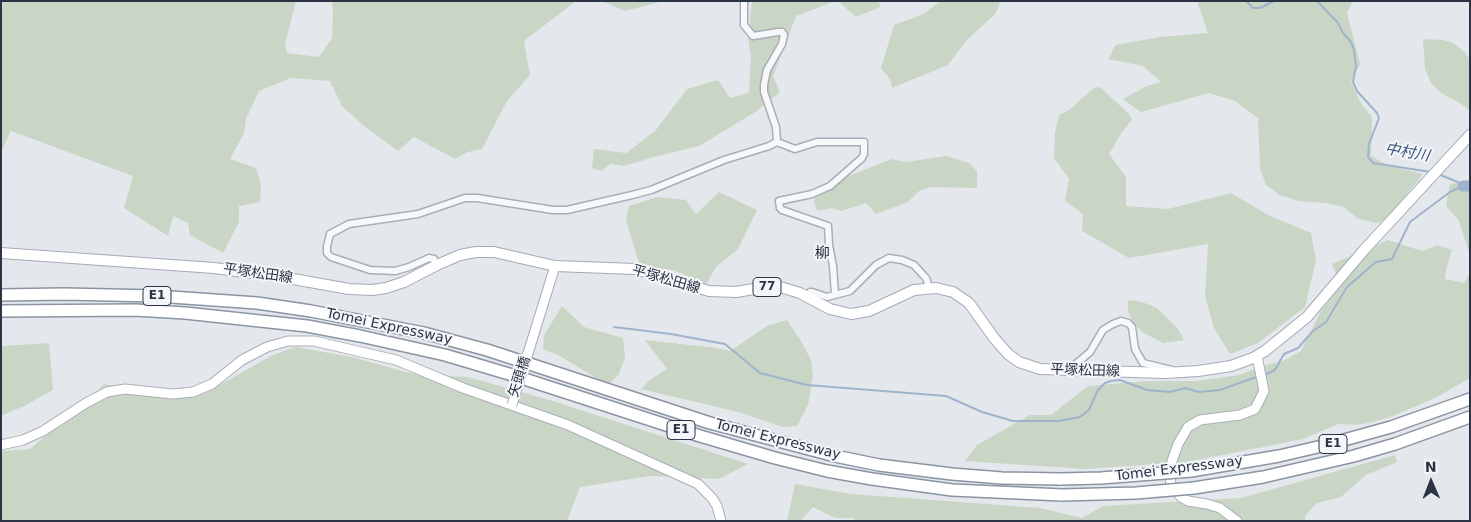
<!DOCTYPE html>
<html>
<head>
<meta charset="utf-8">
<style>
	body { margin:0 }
	#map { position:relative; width:1471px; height:522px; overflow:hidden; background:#e4e7ec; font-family:"DejaVu Sans",sans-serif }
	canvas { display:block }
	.frame { position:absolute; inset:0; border:2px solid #2b3445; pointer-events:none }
	.north { position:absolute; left:1406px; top:457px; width:50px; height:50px; -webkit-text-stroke:4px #f4f6f9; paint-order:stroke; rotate:359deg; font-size:14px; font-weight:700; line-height:20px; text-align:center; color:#2b3445 }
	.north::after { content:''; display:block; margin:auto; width:18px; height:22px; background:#2b3445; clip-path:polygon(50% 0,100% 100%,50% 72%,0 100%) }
</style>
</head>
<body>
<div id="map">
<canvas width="1471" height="522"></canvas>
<div class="frame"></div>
<div class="north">N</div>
</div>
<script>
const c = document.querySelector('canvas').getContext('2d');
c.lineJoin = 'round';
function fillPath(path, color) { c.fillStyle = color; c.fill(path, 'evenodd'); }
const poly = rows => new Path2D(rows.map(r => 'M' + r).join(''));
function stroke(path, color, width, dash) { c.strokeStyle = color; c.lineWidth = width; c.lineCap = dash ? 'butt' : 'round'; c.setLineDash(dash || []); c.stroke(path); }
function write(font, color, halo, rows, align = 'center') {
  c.font = font + ' "DejaVu Sans","Noto Sans JP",sans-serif'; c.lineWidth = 4; c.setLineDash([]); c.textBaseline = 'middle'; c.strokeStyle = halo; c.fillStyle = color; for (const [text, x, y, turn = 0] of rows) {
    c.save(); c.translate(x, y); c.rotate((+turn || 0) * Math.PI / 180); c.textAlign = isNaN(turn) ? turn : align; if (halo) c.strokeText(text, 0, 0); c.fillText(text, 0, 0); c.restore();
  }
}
fillPath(poly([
	[1,1,296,1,285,44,287,53,319,57,332,38,333,13,332,1,576,1,524,41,530,75,507,101,482,149,468,152,455,159,414,137,398,151,364,126,342,106,330,81,291,78,259,91,246,119,244,133,230,159,256,168,261,184,260,202,239,206,239,222,223,253,190,235,188,223,173,216,168,236,124,208,133,176,11,131,1,152],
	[602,1,664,1,625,11],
	[752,1,835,1,796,16,773,76,780,92,757,111,699,146,654,157,624,166,611,164,601,171,592,168,594,149,626,153,656,130,687,89,718,80,730,98,749,93,751,56,748,38],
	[838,1,878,1,881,7,856,17],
	[940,1,1001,1,995,14,966,41,948,65,892,88,890,79,881,68,894,25,924,14],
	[1197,1,1353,1,1347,13,1360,64,1351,82,1362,105,1372,117,1371,156,1389,166,1423,174,1387,219,1378,223,1358,219,1344,207,1325,203,1298,201,1280,195,1266,185,1260,168,1258,118,1235,101,1209,93,1141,112,1123,99,1147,86,1161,82,1143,66,1108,59,1116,45,1160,37,1208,33],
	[1423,39,1443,40,1453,43,1465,52,1470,60,1470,111,1461,104,1441,93,1431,83,1425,69],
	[1100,87,1129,114,1132,120,1122,132,1109,154,1126,177,1126,206,1168,209,1231,193,1268,215,1311,233,1316,260,1305,307,1258,343,1230,354,1214,328,1205,296,1208,244,1129,258,1082,231,1083,214,1065,201,1069,179,1054,158,1055,133,1059,115,1069,110,1094,88],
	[946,156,969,163,977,171,977,188,931,187,919,191,908,202,876,214,866,203,841,211,832,208,817,211,814,202,816,194,823,184,836,181,892,159,906,162],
	[1470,182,1470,255,1458,219,1446,206,1450,184],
	[719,192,757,210,738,249,716,267,706,284,673,270,640,266,626,220,629,206,657,197,686,200,696,214],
	[1388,240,1422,251,1437,245,1452,250,1446,270,1445,279,1464,283,1470,273,1470,378,1435,398,1391,417,1373,422,1357,425,1338,424,1303,439,1187,462,1085,469,965,461,977,445,1030,415,1051,415,1088,386,1148,381,1196,381,1239,375,1262,366,1283,361,1301,351,1321,311,1341,286,1332,264],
	[1131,300,1142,302,1157,308,1178,329,1184,340,1163,343,1142,332,1132,320,1128,311,1128,301],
	[562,306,584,327,623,338,625,357,619,374,608,385,558,355,543,349,544,335],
	[787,320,801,341,811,360,813,375,808,405,797,426,783,427,738,412,641,389,651,379,667,369,645,340,716,348,730,351,767,326],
	[49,343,53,390,24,406,1,416,1,346],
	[295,347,352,357,413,374,468,377,553,401,748,464,719,479,650,476,580,487,567,521,1,521,1,451,30,449,105,384,146,395,204,394,271,356],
	[1395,455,1397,462,1366,475,1341,497,1317,503,1305,516,1305,521,856,521,853,518,835,518,813,507,800,521,787,521,795,484,851,494,1040,508,1082,518,1103,506,1241,498]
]), '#c9d6c5');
stroke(poly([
	[1246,1,1253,8,1260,8,1274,1],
	[1317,1,1338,23,1343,33,1351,42,1354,50,1356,66,1353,82,1357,91,1377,113,1379,118,1369,144,1368,157,1373,163,1379,164,1431,172],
	[614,327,671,334,725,344,760,373,807,385,946,396,982,412,1013,421,1058,421,1080,417,1089,410,1098,390,1105,383,1111,381,1120,380,1147,390,1170,392,1185,388,1199,392,1220,390,1259,376],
	[1264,375,1275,370,1284,354,1298,348,1313,331,1326,322,1347,287,1376,262,1392,259,1410,222,1450,192,1463,186,1460,183,1438,174]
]), '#9fb4cc', 2);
stroke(poly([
	[1463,186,1470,186]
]), '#9fb4cc', 11);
const street = poly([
	[744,1,744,25,753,36,778,32,782,32,784,35,782,44,767,70,764,85,764,92,776,127,777,142],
	[437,265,434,259,429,258,409,267,395,271,370,270,331,257,327,253,327,246,330,234,349,224,418,214,465,198,477,198,553,210,567,210,632,195,651,190,724,160,769,146,777,142,795,149,817,142,864,142,864,154,862,158,830,186,812,194,779,201,780,208,782,210,828,226,829,245,833,266,835,294],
	[807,297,810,292,812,292,827,297,850,291,876,265,889,258,902,260,914,265,926,278,929,287],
	[1070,369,1090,352,1103,330,1113,324,1121,321,1128,323,1132,327,1135,349,1143,363,1172,370]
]);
const secondary = poly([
	[529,350,555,266],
	[1,445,23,440,43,431,86,403,107,392,125,389,173,394,193,392,212,384,242,360,267,347,288,341,314,341,396,360,463,388,568,425,698,484,712,498,717,506,721,521],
	[1237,521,1220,508,1207,504,1188,501,1181,497,1171,485,1170,476,1172,461,1178,444,1188,427,1200,420,1240,415,1255,409,1264,391,1257,356]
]);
const primary = poly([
	[1,253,214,268,282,277,349,289,372,290,386,288,404,282,437,265,460,255,476,252,494,252,555,266,635,269,709,291,736,292,766,287,780,287,800,293,830,309,851,314,869,311,914,290,936,288,953,292,969,303,994,338,1008,354,1019,362,1040,369,1165,373,1198,371,1231,366,1253,358,1265,351,1307,317,1364,250,1470,135]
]);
const highway = poly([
	[1,295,64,294,157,296,257,303,311,311,424,333,487,350,710,423,835,456,879,465,952,474,1002,478,1061,479],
	[1,311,135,310,185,313,307,326,360,336,445,355,509,374,700,436,775,458,827,471,872,479,952,490,1062,495],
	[1191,471,1279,456,1322,446,1391,427,1470,399],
	[1194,488,1263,477,1354,456,1395,444,1470,417]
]);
stroke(street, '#a9aeb7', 9);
stroke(secondary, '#a9aeb7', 11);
stroke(primary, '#a3abb8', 12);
stroke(highway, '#8b94a3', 14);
stroke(street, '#f7f8fa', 6);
stroke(secondary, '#fff', 9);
stroke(primary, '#fff', 10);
stroke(highway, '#fff', 11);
const secondaryBridge = poly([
	[512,405,529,350]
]);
const highwayBridge = poly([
	[1061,479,1101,478,1191,471],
	[1062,495,1136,493,1194,488]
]);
stroke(secondaryBridge, '#a9aeb7', 11, []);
stroke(highwayBridge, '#8b94a3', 14, []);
stroke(secondaryBridge, '#fff', 9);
stroke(highwayBridge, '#fff', 11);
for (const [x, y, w] of [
	[767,287,28],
	[157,296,28],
	[681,430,28],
	[1333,444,28]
]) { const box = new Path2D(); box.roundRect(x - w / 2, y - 9.5, w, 19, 4); c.fillStyle = '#f4f6f9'; c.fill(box); stroke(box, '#2b3445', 1); }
write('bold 12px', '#2b3445', null, [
	["77",767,287],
	["E1",157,296],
	["E1",681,430],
	["E1",1333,444]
]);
write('14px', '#2b3445', '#f4f6f9', [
	["平塚松田線",258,274,8],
	["平塚松田線",666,280,16],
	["Tomei Expressway",389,327,12],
	["平塚松田線",1085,371,2],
	["矢頭橋",520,377,-72],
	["Tomei Expressway",778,440,14],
	["Tomei Expressway",1179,469,-7]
]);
write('italic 15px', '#34527a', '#f4f6f9', [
	["中村川",1407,153,10]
]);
write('15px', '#1d2536', '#f4f6f9', [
	["柳",822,254]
]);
</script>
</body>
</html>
